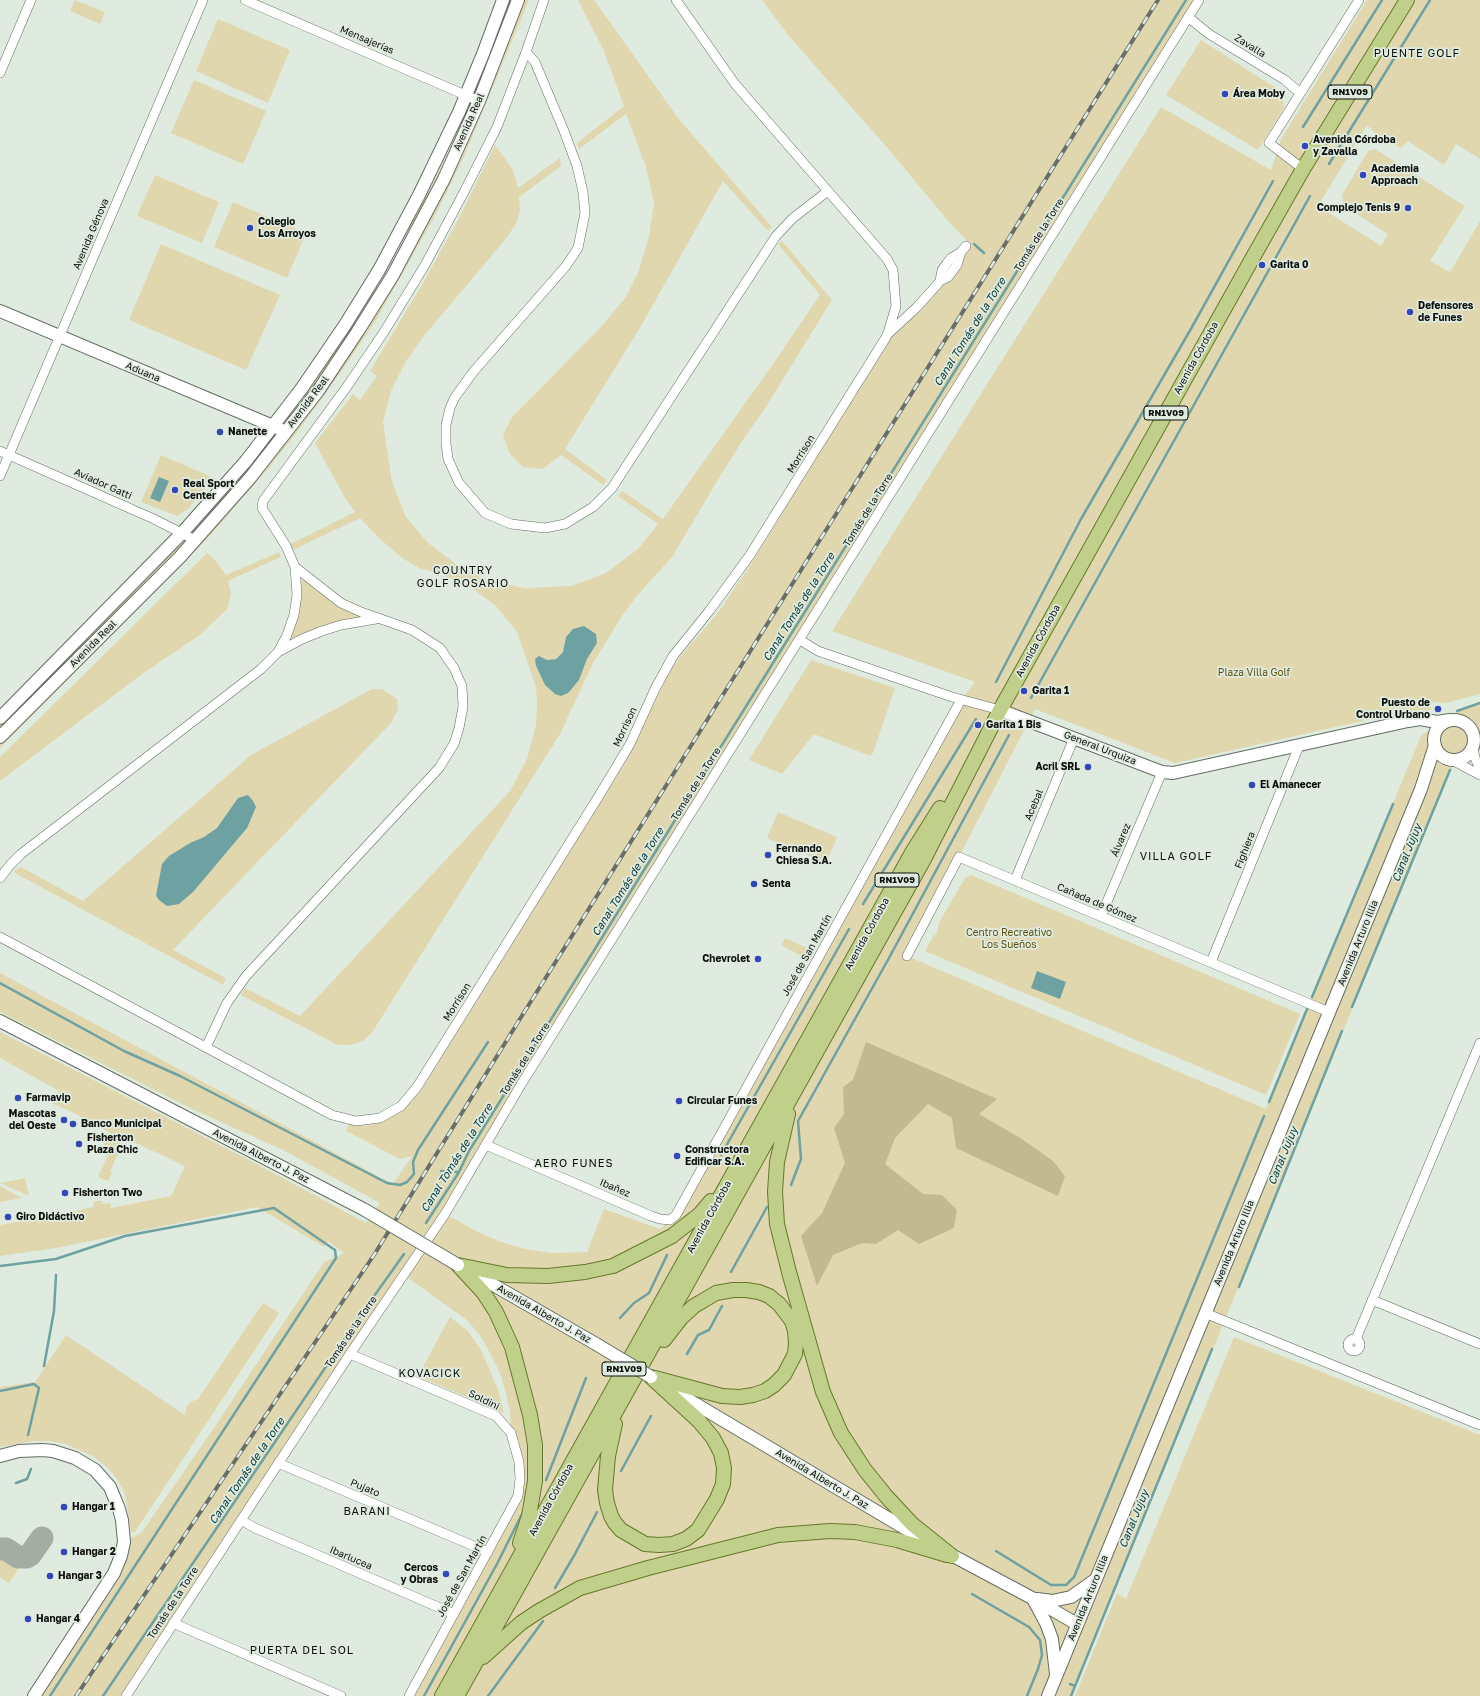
<!DOCTYPE html>
<html>
<head>
<meta charset="utf-8">
<style>
	body { margin:0 }
	canvas { display:block; background:#e0ebe0 }
</style>
</head>
<body>
<canvas width="1480" height="1696"></canvas>
<script>
const c = document.querySelector('canvas').getContext('2d');
c.lineJoin = 'round';
function fillPath(path, color) { c.fillStyle = color; c.fill(path, 'evenodd'); }
const poly = rows => new Path2D(rows.map(r => 'M' + r).join(''));
function stroke(path, color, width, dash) { c.strokeStyle = color; c.lineWidth = width; c.lineCap = dash ? 'butt' : 'round'; c.setLineDash(dash || []); c.stroke(path); }
function write(font, color, halo, rows, align = 'center') {
  c.font = font + ' "Golos Text",sans-serif'; c.lineWidth = 3.5; c.setLineDash([]); c.textBaseline = 'middle'; c.strokeStyle = halo; c.fillStyle = color; for (const [text, x, y, turn = 0] of rows) {
    c.save(); c.translate(x, y); c.rotate((+turn || 0) * Math.PI / 180); c.textAlign = isNaN(turn) ? turn : align; if (halo) c.strokeText(text, 0, 0); c.fillText(text, 0, 0); c.restore();
  }
}
fillPath(poly([
	[75,0,105,12,100,24,70,11],
	[507,0,516,0,478,93,474,91],
	[518,0,529,0,463,159,435,216,375,322,343,369,299,430,267,470,209,537,0,748,0,737,121,617,286,432,417,231],
	[578,0,594,0,678,118,772,227,768,231,723,181,641,326,565,449,607,480,603,485,561,455,543,469,523,467,510,454,503,435,512,417,601,327,626,297,638,273,649,236,654,203,646,167,626,114,579,149,577,143,624,106,604,51],
	[762,0,1199,0,445,1214,480,1233,501,1242,525,1249,552,1253,587,1252,604,1209,660,1229,670,1220,961,700,975,682,832,631,1161,107,1271,170,1281,139,1367,0,1480,0,1480,159,1456,144,1444,165,1408,141,1401,148,1376,134,1367,125,1318,206,1381,246,1388,234,1344,206,1342,195,1368,151,1375,149,1465,206,1430,261,1450,272,1480,221,1480,694,1446,703,1431,702,1431,710,1398,713,1175,763,1035,709,959,857,907,956,1266,1109,1421,736,1457,711,1480,703,1480,747,1450,770,1071,1696,409,1696,518,1496,520,1479,511,1433,510,1413,506,1393,500,1373,491,1355,481,1337,468,1321,404,1275,126,1696,34,1696,105,1588,124,1542,142,1532,216,1425,324,1262,344,1253,328,1241,324,1247,257,1207,56,1248,0,1256,0,1225,80,1210,93,1207,94,1201,102,1201,103,1204,110,1203,111,1208,171,1196,185,1166,125,1138,110,1172,112,1173,108,1181,98,1177,108,1155,100,1152,109,1132,101,1128,103,1124,91,1119,89,1123,82,1120,80,1116,52,1103,59,1091,0,1058,0,1032,253,1162,366,1223,380,1203,283,1150,192,1109,0,1012,0,973,393,1184,412,1156,400,1159,346,1131,349,1124,365,1126,379,1123,393,1116,408,1106,424,1086,625,763,671,669,684,652,717,614,751,564,893,333,909,318,970,244,948,221,891,152,788,35],
	[218,19,290,50,268,103,196,71],
	[1201,40,1282,92,1284,108,1258,150,1166,95],
	[194,80,266,111,243,164,171,133],
	[468,102,472,104,473,106,413,232,408,230,377,285,381,287,343,347,289,421,285,417,425,191,429,193,456,137,452,135],
	[495,145,513,170,518,188,560,158,561,166,519,197,520,211,516,224,504,241,423,337,406,361,391,391,383,422,392,482,406,517,427,542,456,564,487,581,525,588,571,586,606,573,638,549,658,524,618,496,622,491,663,519,775,361,820,295,778,244,782,241,832,300,764,410,748,432,719,478,672,557,636,597,622,616,593,663,560,734,373,1031,363,1041,351,1045,338,1045,241,995,245,988,300,1016,510,791,527,759,536,725,537,704,536,687,517,632,496,606,473,589,441,574,419,568,402,558,379,538,360,518,293,550,291,544,355,512,345,498,315,443,353,394,360,400,377,376,370,371,423,283,460,216],
	[566,637,597,643,587,659,579,680,555,694,545,685,536,667,539,656,547,660,556,659,563,652],
	[155,175,219,202,202,243,137,216],
	[233,202,306,233,287,278,214,247],
	[161,244,280,295,246,370,129,320],
	[274,432,279,436,202,524,200,520],
	[161,455,214,478,189,508,177,516,141,502],
	[178,544,181,546,181,549,0,732,0,722],
	[279,552,281,557,228,581,231,594,227,609,200,635,142,674,0,781,0,757,207,553,215,560,226,575],
	[300,580,305,580,322,594,342,607,359,616,360,618,293,639,290,636],
	[811,660,895,688,873,753,870,756,814,734,782,774,749,760],
	[372,689,382,689,397,699,398,709,391,723,173,950,226,978,223,985,13,872,21,867,83,901,251,755],
	[232,806,247,828,194,891,156,896,159,883,190,843,204,837,217,828,228,815],
	[778,812,837,837,826,863,767,838],
	[971,875,1300,1014,1266,1095,925,951,934,935,936,935,940,921,965,878],
	[785,938,814,951,809,960,781,945],
	[25,1178,29,1196,0,1183],
	[0,1186,22,1198,0,1202],
	[263,1303,279,1313,135,1532,131,1532,125,1494,117,1479,107,1467,93,1456,65,1444,49,1441,34,1441,0,1447,0,1387,35,1382,66,1335,185,1415,186,1408,190,1402,198,1399],
	[450,1317,468,1331,481,1350,498,1389,504,1413,418,1376],
	[1234,1337,1480,1435,1480,1696,1075,1696,1117,1593,1126,1599],
	[4,1556,20,1567,9,1583,0,1577,0,1557]
]), '#e0d7ae');
fillPath(poly([
	[866,1042,997,1099,979,1114,1022,1139,1053,1161,1065,1176,1058,1196,956,1148,952,1118,928,1104,895,1138,885,1164,923,1194,942,1195,957,1210,954,1228,919,1244,898,1230,876,1244,862,1243,833,1255,817,1286,801,1236,822,1213,845,1163,834,1128,844,1114,843,1087,853,1080]
]), '#c2b991');
fillPath(poly([
	[159,477,169,481,160,502,150,498],
	[584,626,596,634,597,643,587,659,579,680,568,693,561,696,555,694,545,685,536,666,535,659,539,656,547,660,556,659,563,652,566,637,573,629],
	[248,795,253,801,256,807,247,828,194,891,179,904,167,906,159,900,156,896,162,864,169,856,190,843,204,837,217,828,238,798],
	[1037,971,1066,982,1060,999,1031,988]
]), '#6ea1a1');
stroke(poly([
	[1303,127,1382,0],
	[1329,164,1430,0],
	[974,244,984,253],
	[996,682,1081,519,1192,327,1273,181],
	[1031,698,1310,196],
	[1457,711,1480,703],
	[863,904,976,719],
	[0,983,124,1051,180,1076,387,1183,400,1185,407,1182,414,1174,413,1162,418,1150,488,1042],
	[1312,997,1393,804],
	[1352,1007,1450,770],
	[1269,1102,1307,1009],
	[721,1155,849,929],
	[441,1171,459,1172],
	[791,1185,801,1159,798,1121,889,958,1009,735],
	[426,1223,459,1172,469,1151,1186,0],
	[0,1266,56,1259,125,1236,274,1208,335,1250,336,1258,50,1696],
	[731,1272,767,1207],
	[1239,1287,1342,1031],
	[620,1318,634,1303,649,1293,667,1255],
	[687,1354,698,1335,709,1330,722,1306],
	[44,1366,54,1311,56,1275],
	[0,1391,34,1384,39,1388,28,1435],
	[621,1471,651,1416],
	[546,1480,586,1378],
	[16,1483,27,1479,31,1469],
	[996,1551,1051,1585,1066,1585,1074,1577,1264,1116],
	[555,1588,575,1554,597,1512],
	[972,1594,1029,1627,1040,1640,1042,1655,1038,1669,1027,1696],
	[1070,1684,1075,1686],
	[103,1696,367,1306,404,1254],
	[424,1696,497,1564,524,1510],
	[488,1696,543,1621],
	[1071,1696,1212,1349]
]), '#6ea1a1', 2.5);
stroke(poly([
	[0,1549,6,1549,18,1557,27,1557,30,1555,42,1538]
]), '#a4aca4', 23);
const street = poly([
	[245,0,479,101],
	[1188,17,1209,34,1285,80,1300,93],
	[526,52,535,62,564,131,577,166,583,192,585,213,578,248,566,266,474,371,455,397,450,408,446,425,446,444,448,459,459,483,485,513,511,524,545,528,565,524,593,507,612,488,776,236,793,218,828,191],
	[0,73,31,0],
	[1303,169,1269,143,1359,0],
	[940,281,948,277,957,265,961,252,966,246],
	[889,333,916,308,936,286,940,281,942,270,947,263,951,258,961,252],
	[0,451,154,519,195,540],
	[0,476,203,0],
	[800,640,818,651,952,697,1000,710],
	[278,652,287,635,294,615,297,595,295,567,286,546,262,508,263,501,346,388,384,332,425,265,463,194,497,127,526,52,544,0],
	[1473,748,1475,758,1480,769],
	[1454,761,1480,775],
	[0,878,10,865,21,854,261,669,278,652,302,639,322,631,341,625,376,619],
	[1015,880,1074,738],
	[1101,916,1162,772],
	[0,937,332,1115,356,1121,380,1118,401,1106,417,1087,597,799,630,744,655,689,673,656,710,610,750,555,885,339,888,333,896,306,893,270,887,259,735,84,676,0],
	[907,956,959,857,1329,1012],
	[1211,962,1299,746],
	[206,1047,227,1003,246,976,439,768,454,744,459,728,463,707,462,686,454,668,440,648,412,630,361,612,341,603,295,567],
	[486,1145,651,1216,660,1219,670,1220,676,1215,961,700],
	[1372,1300,1480,1344],
	[1205,1313,1480,1425],
	'1348 1345a6 6 0 1 1 12 0a6 6 0 1 1-12 0Z',
	[1356,1339,1480,1043],
	[350,1354,496,1416,511,1433,519,1462,520,1479,518,1496,409,1696],
	[278,1463,488,1552],
	[241,1520,255,1528,454,1614],
	[173,1623,341,1696],
	[126,1696,350,1354,445,1214,522,1083,1199,0]
]);
const secondary = poly([
	[0,311,280,429],
	[1000,710,1162,772,1173,773,1408,721,1420,719,1437,722,1450,720],
	[0,718,182,533,246,461,302,388,345,325,379,270,419,195,459,112,483,54,503,0],
	'1434 740a20 20 0 1 1 40 0a20 20 0 1 1-40 0Z',
	[0,737,180,557,250,478,318,391,358,331,393,275,444,179,479,101,518,0],
	[0,1021,365,1210],
	[464,1268,596,1344],
	[667,1387,923,1539],
	[0,1456,19,1451,42,1450,53,1451,75,1458,95,1470,110,1487,119,1509,122,1520,124,1542,121,1556,114,1573,34,1696],
	[944,1551,1032,1598,1077,1624],
	[1033,1599,1046,1623,1052,1639,1056,1674],
	[1037,1599,1052,1601,1071,1597,1095,1580],
	[1048,1696,1421,789,1435,745]
]);
const primary = poly([
	[788,1114,777,1162,775,1192,777,1224,789,1272,823,1392,841,1433,865,1470,886,1496,912,1524,952,1556],
	[458,1265,483,1292,496,1312,512,1347,530,1415,535,1445,535,1481,529,1516,520,1543],
	[458,1265,507,1275,548,1276,585,1272,613,1266,672,1236,700,1214,711,1201],
	[655,1378,722,1396,740,1397,753,1395,765,1391,774,1385,784,1375,795,1354,796,1343,795,1331,792,1321,779,1304,769,1296,759,1292,746,1290,733,1290,716,1293,706,1299,694,1306,681,1318,664,1340],
	[615,1424,608,1456,605,1490,607,1503,611,1516,615,1523,621,1530,645,1544,659,1545,673,1544,686,1539,698,1530,717,1499,723,1484,724,1468,721,1453,713,1438,699,1421,651,1377],
	[483,1657,521,1623,539,1611,580,1588,648,1568,778,1535,830,1531,855,1532,897,1540,947,1555],
	[442,1696,913,851,940,808],
	[457,1696,924,859,1000,710,1252,259,1303,169,1407,0]
]);
stroke(street, '#636d63', 10);
stroke(secondary, '#636d63', 14);
stroke(primary, '#66782c', 16);
stroke(street, '#fff', 9);
stroke(secondary, '#fff', 12);
stroke(primary, '#c0d08b', 14);
const rail = poly([
	[76,1696,374,1255,523,1014,1158,0]
]);
stroke(rail, '#686e68', 4);
stroke(rail, '#e0ebe0', 2.5, [8]);
const secondaryBridge = poly([
	[365,1210,458,1265],
	[596,1344,651,1377]
]);
stroke(secondaryBridge, '#636d63', 14, []);
stroke(secondaryBridge, '#fff', 12);
for (const [x, y, r, color] of [
	[1225,94,4,"#3146b8"],
	[1305,146,4,"#3146b8"],
	[1363,175,4,"#3146b8"],
	[1408,208,4,"#3146b8"],
	[250,228,4,"#3146b8"],
	[1262,265,4,"#3146b8"],
	[1410,312,4,"#3146b8"],
	[220,432,4,"#3146b8"],
	[175,490,4,"#3146b8"],
	[1024,691,4,"#3146b8"],
	[1438,709,4,"#3146b8"],
	[978,725,4,"#3146b8"],
	[1088,767,4,"#3146b8"],
	[1252,785,4,"#3146b8"],
	[768,855,4,"#3146b8"],
	[754,884,4,"#3146b8"],
	[758,959,4,"#3146b8"],
	[18,1098,4,"#3146b8"],
	[679,1101,4,"#3146b8"],
	[64,1120,4,"#3146b8"],
	[73,1124,4,"#3146b8"],
	[79,1144,4,"#3146b8"],
	[677,1156,4,"#3146b8"],
	[65,1193,4,"#3146b8"],
	[8,1217,4,"#3146b8"],
	[64,1507,4,"#3146b8"],
	[64,1552,4,"#3146b8"],
	[446,1574,4,"#3146b8"],
	[50,1576,4,"#3146b8"],
	[28,1619,4,"#3146b8"]
]) { const dot = new Path2D(); dot.arc(x, y, r, 0, 2 * Math.PI); c.fillStyle = color; c.fill(dot); stroke(dot, '#e0ebe0', 1.5); }
for (const [x, y, w] of [
	[1350,92,44],
	[1166,413,44],
	[897,880,44],
	[624,1369,44]
]) { const box = new Path2D(); box.roundRect(x - w / 2, y - 7, w, 14, 3); c.fillStyle = '#e0ebe0'; c.fill(box); stroke(box, '#0c0f0c', 1); }
write('bold 9px', '#0c0f0c', null, [
	["RN1V09",1350,92],
	["RN1V09",1166,413],
	["RN1V09",897,880],
	["RN1V09",624,1369]
]);
write('10px', '#0c0f0c', '#e0ebe0', [
	["Mensajerías",367,40,23],
	["Zavalla",1250,46,32],
	["Avenida Real",469,122,-66],
	["Avenida Génova",91,234,-67],
	["Tomás de la Torre",1039,235,-58],
	["Avenida Córdoba",1196,358,-61],
	["Aduana",143,372,23],
	["Avenida Real",308,402,-53],
	["Morrison",801,454,-58],
	["Aviador Gatti",103,484,24],
	["Tomás de la Torre",868,510,-58],
	["Avenida Córdoba",1038,641,-61],
	["Avenida Real",93,644,-45],
	["Morrison",625,727,-65],
	["General Urquiza",1100,748,21],
	["Tomás de la Torre",696,784,-58],
	["Acebal",1034,805,-67],
	["Álvarez",1121,840,-67],
	["Fighiera",1245,850,-68],
	["Cañada de Gómez",1097,903,23],
	["Avenida Córdoba",867,934,-61],
	["Avenida Arturo Illia",1358,943,-68],
	["José de San Martín",807,955,-61],
	["Morrison",457,1002,-58],
	["Tomás de la Torre",525,1059,-58],
	["Avenida Alberto J. Paz",261,1156,27],
	["Ibañez",615,1188,23],
	["Avenida Córdoba",709,1217,-61],
	["Avenida Arturo Illia",1234,1243,-68],
	["Avenida Alberto J. Paz",544,1314,30],
	["Tomás de la Torre",351,1332,-56],
	["Soldini",484,1400,26],
	["Avenida Alberto J. Paz",822,1479,31],
	["Pujato",365,1488,23],
	["Avenida Córdoba",551,1500,-61],
	["Ibarlucea",351,1558,23],
	["José de San Martín",462,1576,-61],
	["Avenida Arturo Illia",1088,1598,-68],
	["Tomás de la Torre",173,1603,-57]
]);
write('bold 10px', '#0c0f0c', '#e0ebe0', [
	["Área Moby",1233,94],
	["Avenida Córdoba",1313,140],
	["y Zavalla",1313,152],
	["Academia",1371,169],
	["Approach",1371,181],
	["Complejo Tenis 9",1400,208,"right"],
	["Colegio",258,222],
	["Los Arroyos",258,234],
	["Garita 0",1270,265],
	["Defensores",1418,306],
	["de Funes",1418,318],
	["Nanette",228,432],
	["Real Sport",183,484],
	["Center",183,496],
	["Garita 1",1032,691],
	["Puesto de",1430,703,"right"],
	["Control Urbano",1430,715,"right"],
	["Garita 1 Bis",986,725],
	["Acril SRL",1080,767,"right"],
	["El Amanecer",1260,785],
	["Fernando",776,849],
	["Chiesa S.A.",776,861],
	["Senta",762,884],
	["Chevrolet",750,959,"right"],
	["Farmavip",26,1098],
	["Circular Funes",687,1101],
	["Mascotas",56,1114,"right"],
	["del Oeste",56,1126,"right"],
	["Banco Municipal",81,1124],
	["Fisherton",87,1138],
	["Plaza Chic",87,1150],
	["Constructora",685,1150],
	["Edificar S.A.",685,1162],
	["Fisherton Two",73,1193],
	["Giro Didáctivo",16,1217],
	["Hangar 1",72,1507],
	["Hangar 2",72,1552],
	["Cercos",438,1568,"right"],
	["y Obras",438,1580,"right"],
	["Hangar 3",58,1576],
	["Hangar 4",36,1619]
], 'left');
write('10px', '#60520e', '#e0ebe0', [
	["Plaza Villa Golf",1254,673],
	["Centro Recreativo",1009,933],
	["Los Sueños",1009,945]
]);
c.letterSpacing = '1px';
write('11px', '#0c0f0c', '#e0ebe0', [
	["PUENTE GOLF",1417,54],
	["COUNTRY",463,571],
	["GOLF ROSARIO",463,584],
	["VILLA GOLF",1176,857],
	["AERO FUNES",574,1164],
	["KOVACICK",430,1374],
	["BARANI",367,1512],
	["PUERTA DEL SOL",302,1651]
]);
c.letterSpacing = '0px';
write('italic 11px', '#003434', '#e0ebe0', [
	["Canal Tomás de la Torre",970,332,-58],
	["Canal Tomás de la Torre",799,607,-58],
	["Canal Jujuy",1407,853,-68],
	["Canal Tomás de la Torre",628,882,-58],
	["Canal Jujuy",1283,1156,-68],
	["Canal Tomás de la Torre",457,1158,-58],
	["Canal Tomás de la Torre",247,1471,-56],
	["Canal Jujuy",1134,1519,-68]
]);
</script>
</body>
</html>
